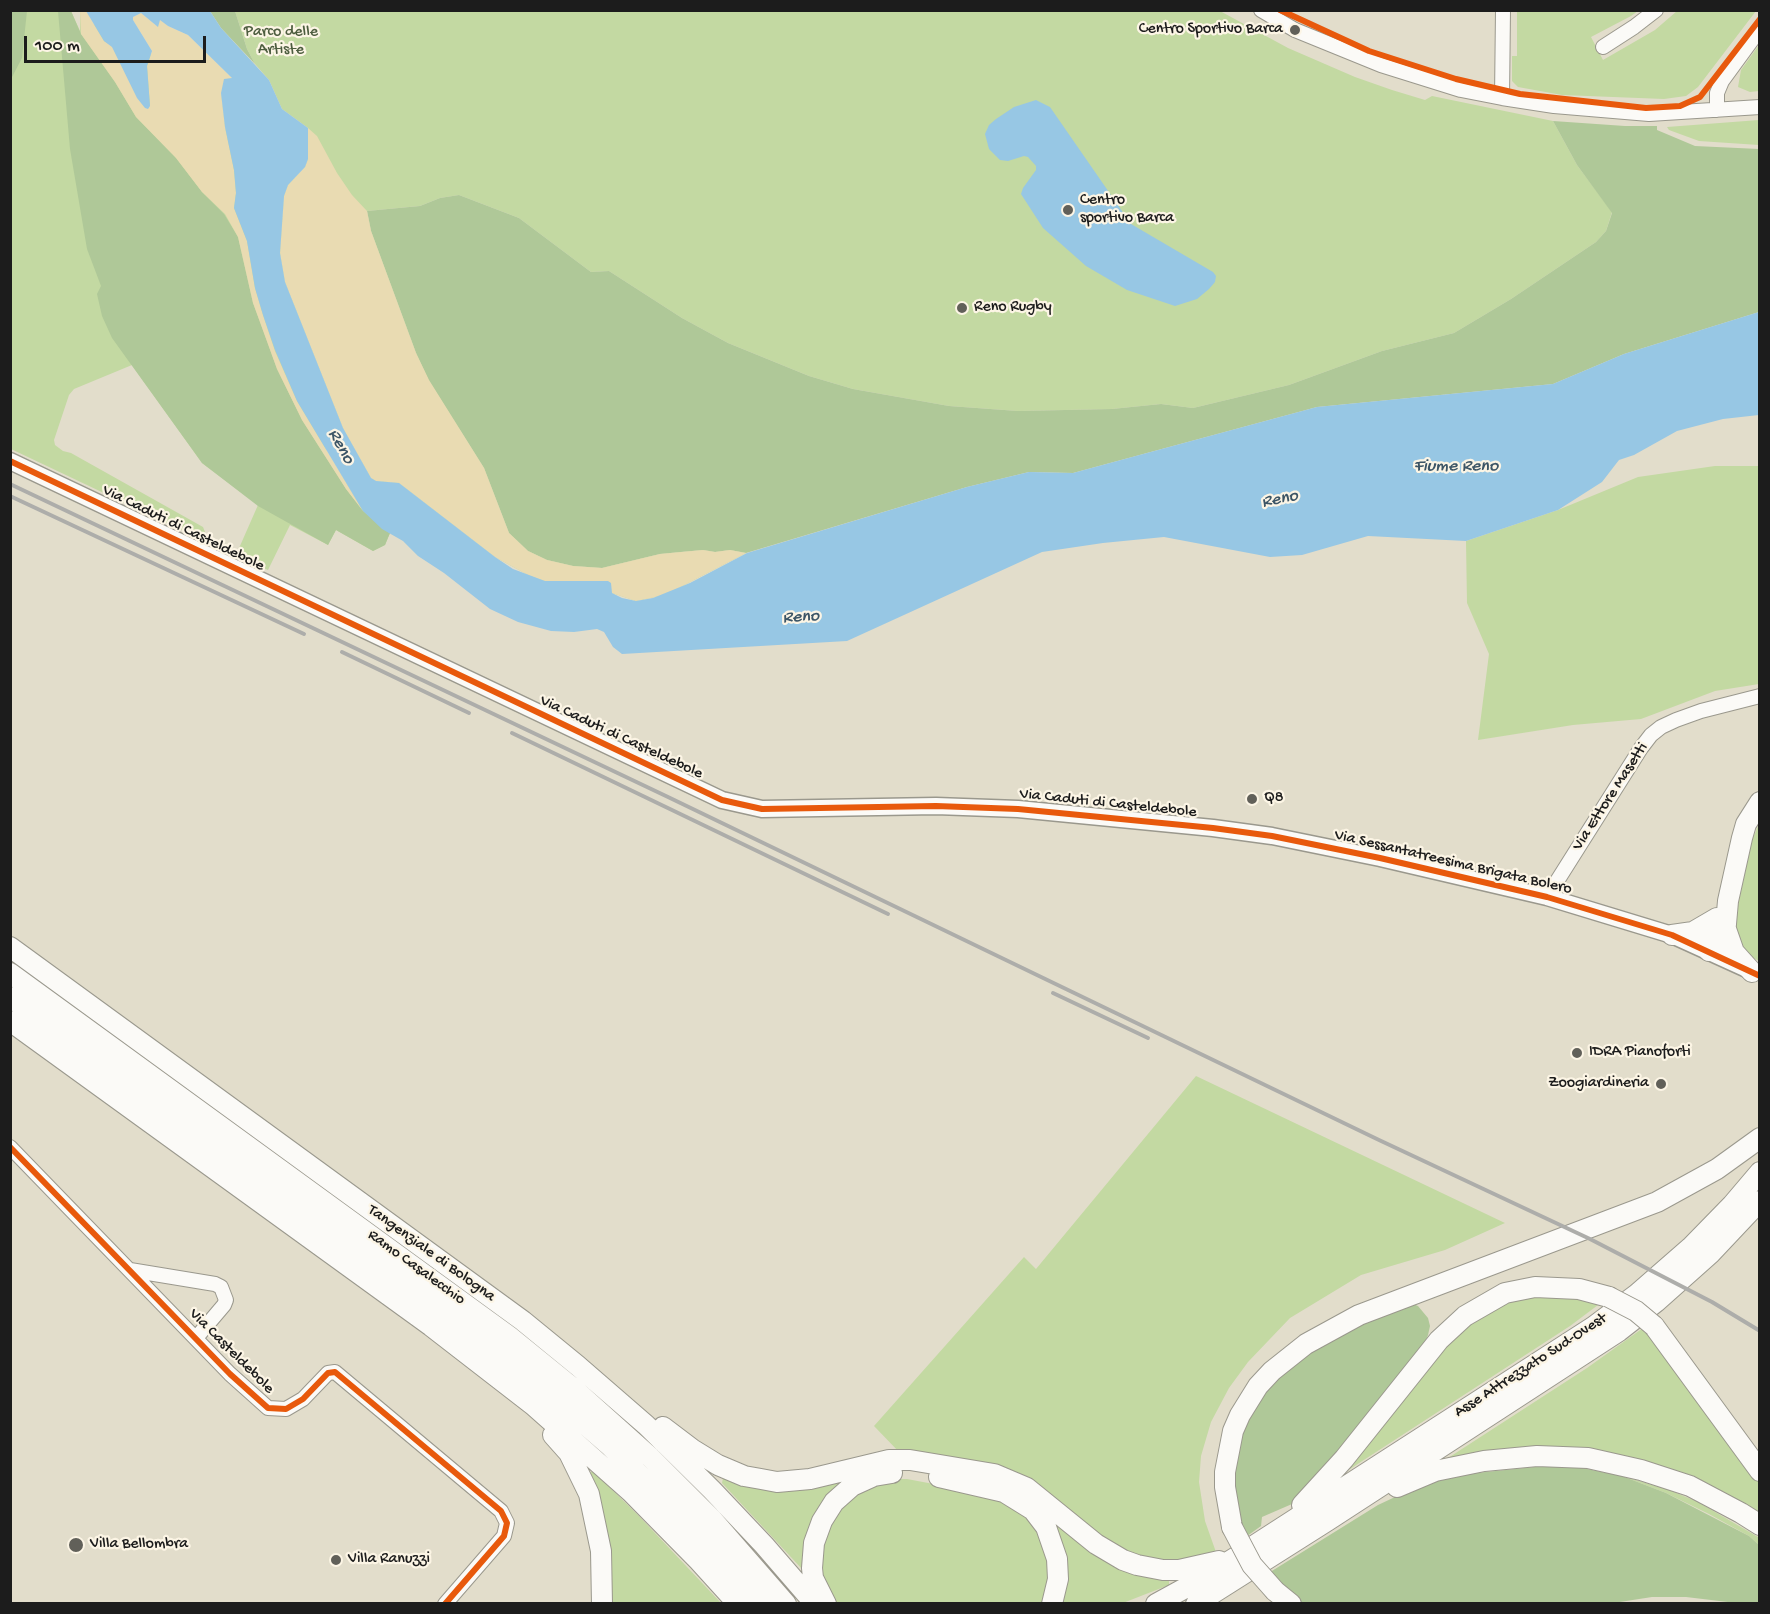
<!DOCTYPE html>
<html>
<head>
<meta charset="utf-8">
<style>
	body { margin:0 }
	#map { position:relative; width:1770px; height:1614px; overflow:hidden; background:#e2ddcb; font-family:"Gochi Hand",sans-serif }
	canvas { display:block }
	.frame { position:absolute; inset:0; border:12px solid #1c1c1c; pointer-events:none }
	.scale { position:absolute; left:24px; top:36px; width:182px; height:27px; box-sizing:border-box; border:3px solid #1c1c1c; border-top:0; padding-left:8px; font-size:18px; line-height:21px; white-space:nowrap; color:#1c1c1c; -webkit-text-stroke:4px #fcf5e5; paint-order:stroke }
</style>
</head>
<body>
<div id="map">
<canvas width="1770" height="1614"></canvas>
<div class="frame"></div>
<div class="scale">100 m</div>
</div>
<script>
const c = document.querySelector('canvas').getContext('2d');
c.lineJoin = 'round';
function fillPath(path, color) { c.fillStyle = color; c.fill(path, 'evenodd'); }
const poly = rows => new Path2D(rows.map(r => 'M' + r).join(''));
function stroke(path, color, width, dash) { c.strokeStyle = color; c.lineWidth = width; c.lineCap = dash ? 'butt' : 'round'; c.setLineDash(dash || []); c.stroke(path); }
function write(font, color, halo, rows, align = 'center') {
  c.font = font + ' "Gochi Hand",sans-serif'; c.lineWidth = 4.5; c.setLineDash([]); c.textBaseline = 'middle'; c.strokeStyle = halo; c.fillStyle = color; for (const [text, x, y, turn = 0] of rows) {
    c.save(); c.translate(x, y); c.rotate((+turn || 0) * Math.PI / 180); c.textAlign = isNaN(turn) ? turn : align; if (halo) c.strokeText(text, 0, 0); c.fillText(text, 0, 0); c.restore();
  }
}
fillPath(poly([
	[10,11,71,11,80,31,80,11,86,11,92,23,221,93,225,127,327,452,363,510,390,533,385,545,373,551,336,530,328,545,290,525,268,570,236,555,258,505,202,463,132,365,74,389,69,395,54,440,55,445,63,451,71,453,203,527,205,532,203,540,11,449],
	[235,11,1220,11,1288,48,1355,77,1392,90,1425,100,1432,96,1553,121,1577,165,1612,212,1606,231,1596,242,1511,299,1454,333,1382,351,1289,385,1193,408,1161,404,1112,409,1018,411,949,406,853,389,809,376,728,343,682,318,609,271,591,272,519,218,459,195,440,198,420,206,367,211,371,231,416,353,429,380,484,468,509,533,528,551,547,560,573,566,602,568,660,554,681,552,703,550,715,552,730,550,746,553,665,595,636,601,612,593,611,583,608,581,545,581,530,576,495,557,399,483,376,481,371,478,343,428,285,282,280,253,284,196,288,185,305,167,308,159,308,128,282,109,269,80,255,64,247,49],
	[1517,11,1638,11,1631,16,1591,37,1603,60,1655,30,1677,11,1756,11,1698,87,1686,96,1664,99,1562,95,1518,87,1512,81,1512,56,1517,56],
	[1759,45,1759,91,1750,92,1738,87,1741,70],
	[1759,120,1759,145,1699,141,1669,130,1667,127],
	[1715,466,1759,466,1759,684,1715,691,1641,719,1573,725,1478,740,1489,654,1467,603,1466,541,1558,510,1638,477],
	[1759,824,1759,961,1748,955,1732,934,1752,840],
	[1196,1076,1505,1223,1445,1250,1361,1275,1290,1318,1248,1362,1229,1388,1211,1422,1201,1456,1199,1482,1205,1521,1217,1555,1191,1562,1147,1562,900,1453,874,1426,1024,1257,1036,1269],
	[1534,1292,1602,1302,1570,1326,1350,1469,1348,1465,1440,1347,1483,1309],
	[1643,1328,1657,1341,1759,1483,1759,1516,1675,1472,1449,1460,1448,1458,1587,1368],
	[591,1472,594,1472,638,1515,721,1603,607,1603,589,1475],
	[855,1475,805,1568,802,1569,722,1483,723,1478,727,1476],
	[1622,1476,1669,1490,1698,1502,1758,1537,1759,1545,1749,1536,1709,1514,1666,1493],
	[895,1479,907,1479,992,1495,1024,1512,1040,1532,1051,1570,1045,1603,831,1604,818,1576,827,1521,856,1489],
	[1033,1501,1169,1579,1169,1585,1123,1603,1060,1603]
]), '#c3d9a2');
fillPath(poly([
	[11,10,27,11,22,58,11,79],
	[58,11,71,11,81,34,115,82,136,117,176,158,202,192,224,214,238,237,253,303,263,330,277,369,302,420,346,489,363,511,390,533,385,545,373,551,336,530,328,545,258,506,202,463,112,338,102,316,97,294,101,286,87,249,70,149],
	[210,11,235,11,247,49,255,64,221,28],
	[1553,121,1625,126,1657,126,1657,130,1695,146,1759,149,1759,312,1624,354,1553,384,1317,407,1073,473,1029,472,967,487,746,553,730,550,715,552,703,550,681,552,660,554,602,568,573,566,547,560,528,551,509,533,484,468,429,381,416,353,371,231,367,211,420,206,440,198,459,195,519,218,591,272,609,271,682,318,728,343,809,376,853,389,949,406,1018,411,1112,409,1161,404,1193,408,1289,385,1382,351,1454,333,1511,299,1596,242,1606,231,1612,213,1577,165],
	[1411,1303,1418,1306,1428,1318,1430,1326,1428,1335,1422,1349,1308,1488,1292,1504,1262,1517,1261,1526,1243,1539,1231,1468,1251,1403,1316,1343],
	[1544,1466,1582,1468,1622,1476,1666,1493,1749,1536,1759,1545,1759,1603,1736,1603,1686,1597,1652,1597,1607,1604,1300,1603,1267,1574,1378,1505,1412,1489,1438,1481,1476,1473]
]), '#afc898');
fillPath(poly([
	[80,11,86,11,104,41,112,46,150,106,147,66,152,51,133,20,133,17,141,13,157,26,160,19,168,26,188,35,232,78,221,93,225,127,234,170,236,193,234,208,247,241,255,288,263,315,275,351,297,401,363,511,346,489,302,420,277,369,253,303,238,237,225,214,202,192,176,158,136,117,115,82,81,34],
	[308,128,317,136,337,173,352,195,367,211,371,231,416,353,429,380,484,468,509,533,528,551,547,560,573,566,602,568,660,554,681,552,703,550,715,552,730,550,746,553,665,595,636,601,612,593,608,581,545,581,530,576,495,557,399,483,376,481,371,478,343,428,285,282,280,253,284,196,288,185,305,167,308,159]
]), '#e9dbb2');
fillPath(poly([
	[86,11,210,11,221,28,269,80,282,109,308,128,308,159,305,167,288,185,284,196,280,253,285,282,343,428,371,478,376,481,399,483,495,557,513,569,545,581,608,581,611,583,612,593,622,598,636,601,653,598,690,583,747,553,967,487,1029,472,1073,473,1317,407,1553,384,1624,354,1759,312,1759,415,1723,419,1677,431,1634,455,1619,460,1602,482,1558,510,1466,541,1368,536,1302,555,1270,557,1164,537,1103,543,1042,552,847,641,622,654,613,647,604,632,597,629,574,632,551,631,518,622,490,609,444,573,418,556,403,541,382,529,363,511,297,401,275,350,263,315,255,288,247,241,234,208,236,193,234,170,225,127,221,93,224,79,232,78,188,35,168,26,160,20,158,27,141,13,133,17,133,20,152,51,147,66,150,106,148,109,145,108,137,98,112,47,104,41],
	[1036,100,1050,107,1131,224,1213,272,1216,276,1215,282,1209,289,1197,299,1175,306,1127,290,1086,266,1043,228,1021,194,1023,188,1036,170,1036,166,1028,157,1024,156,1008,161,1000,160,989,149,985,134,989,125,996,119,1014,107]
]), '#97c7e4');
const minor = poly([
	[1261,10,1295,30,1381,65,1461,90,1502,98,1554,106,1649,114,1760,107],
	[1603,47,1634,27,1656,10],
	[1502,98,1503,10],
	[1717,110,1717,93,1722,81,1760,29],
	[1547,897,1641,748,1651,735,1661,727,1676,720,1701,711,1760,696],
	[10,1147,230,1374,268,1408,286,1409,303,1399,328,1373,335,1372,501,1511,507,1523,504,1536,445,1604],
	[130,1270,215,1284,221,1287,226,1300,224,1305,196,1338]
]);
const major = poly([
	[10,461,722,800,762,809,936,806,1018,809,1213,828,1272,836,1380,858,1547,897,1672,935,1749,970]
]);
const highway = poly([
	[1712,922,1707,942,1709,951,1716,946,1725,935,1728,901,1742,838,1746,824,1760,802],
	[1726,929,1734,952,1752,972],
	[1672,935,1693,932,1717,918],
	[10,947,523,1321,578,1366,646,1425,712,1490,764,1545,815,1604],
	[10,973,509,1336,573,1388,650,1457,712,1519,786,1604],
	[10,997,483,1341,536,1382,611,1447,702,1536,762,1604],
	[10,1021,431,1326,533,1405,631,1492,699,1561,738,1604],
	[1654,1326,1760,1471],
	[663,1427,692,1449,718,1465,744,1476,761,1479,777,1482,810,1479,889,1460,910,1460,994,1474,1027,1488,1096,1544,1123,1560,1137,1565,1163,1570,1179,1570,1219,1561],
	[553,1435,569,1453,589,1494,601,1551,602,1604],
	[939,1477,1004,1492,1033,1510,1046,1527,1057,1559,1058,1579,1052,1604],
	[1397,1487,1435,1471,1484,1461,1537,1456,1588,1458,1641,1470,1690,1486,1741,1513,1760,1525],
	[1302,1505,1344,1459,1439,1340,1465,1316,1505,1293,1535,1287,1579,1289,1609,1297],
	[1232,1527,1225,1487,1225,1472,1233,1431,1240,1415,1258,1386,1272,1371,1306,1344,1359,1315,1657,1202,1717,1169,1760,1138],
	[1275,1591,1291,1604],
	[826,1604,813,1578,812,1568,814,1543,822,1521,834,1502,852,1486,874,1476,892,1473],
	[1156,1604,1198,1581,1241,1554,1593,1327,1637,1294,1692,1246,1732,1205,1760,1172],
	[1196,1604,1327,1521,1619,1331,1656,1302,1711,1253,1760,1201]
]);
stroke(minor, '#9a988d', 16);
stroke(major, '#9a988d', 19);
stroke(highway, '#9a988d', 22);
stroke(minor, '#fbfaf7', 14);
stroke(major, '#fbfaf7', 16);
stroke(highway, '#fbfaf7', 20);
stroke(poly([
	[10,484,668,797,1379,1140,1590,1239,1712,1302,1760,1331],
	[10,496,304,634],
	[342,652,469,713],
	[512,733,888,914],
	[1053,993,1148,1038]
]), '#adadaa', 4);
const highwayBridge = poly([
	[1609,1297,1636,1311,1654,1326],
	[1232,1527,1252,1565,1275,1591]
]);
stroke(highwayBridge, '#9a988d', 22, []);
stroke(highwayBridge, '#fbfaf7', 20);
stroke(poly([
	[1280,10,1369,51,1456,79,1520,94,1646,108,1680,106,1700,97,1760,19],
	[10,461,722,800,762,809,936,806,1018,809,1213,828,1272,836,1380,858,1547,897,1672,935,1760,976],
	[10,1147,230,1374,268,1408,286,1409,303,1399,328,1373,335,1372,501,1511,507,1523,504,1536,445,1604]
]), '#e8590c', 6);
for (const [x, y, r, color] of [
	[1295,30,6,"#616059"],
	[1068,210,6,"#616059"],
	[962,308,6,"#616059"],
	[1252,799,6,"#616059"],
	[1577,1053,6,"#616059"],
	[1661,1084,6,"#616059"],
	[76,1545,8,"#616059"],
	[336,1560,6,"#616059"]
]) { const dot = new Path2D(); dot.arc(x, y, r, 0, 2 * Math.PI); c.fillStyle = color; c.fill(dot); stroke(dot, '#fcf5e5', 2); }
write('16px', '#1c1c1c', '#fcf5e5', [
	["Centro Sportivo Barca",1283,30,"right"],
	["Centro",1080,201],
	["sportivo Barca",1080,219],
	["Reno Rugby",974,308],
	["Q8",1264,799],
	["IDRA Pianoforti",1589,1053],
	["Zoogiardineria",1649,1084,"right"],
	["Villa Bellombra",90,1545],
	["Villa Ranuzzi",348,1560]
], 'left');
write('16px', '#4d5d3f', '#fcf5e5', [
	["Parco delle",281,33],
	["Artiste",281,51]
]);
write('16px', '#1c1c1c', '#fcf5e5', [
	["Via Caduti di Casteldebole",183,529,26],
	["Via Caduti di Casteldebole",621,738,25],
	["Via Ettore Masetti",1611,797,-57],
	["Via Caduti di Casteldebole",1108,804,6],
	["Via Sessantatreesima Brigata Bolero",1453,863,13],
	["Tangenziale di Bologna",431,1254,36],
	["Ramo Casalecchio",416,1268,36],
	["Via Casteldebole",231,1352,45],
	["Asse Attrezzato Sud-Ovest",1531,1366,-33]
]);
write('italic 18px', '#3c5566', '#fcf5e5', [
	["Reno",340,447,61],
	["Fiume Reno",1456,467],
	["Reno",1280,500,-11],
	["Reno",801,618,-3]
]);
</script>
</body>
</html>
